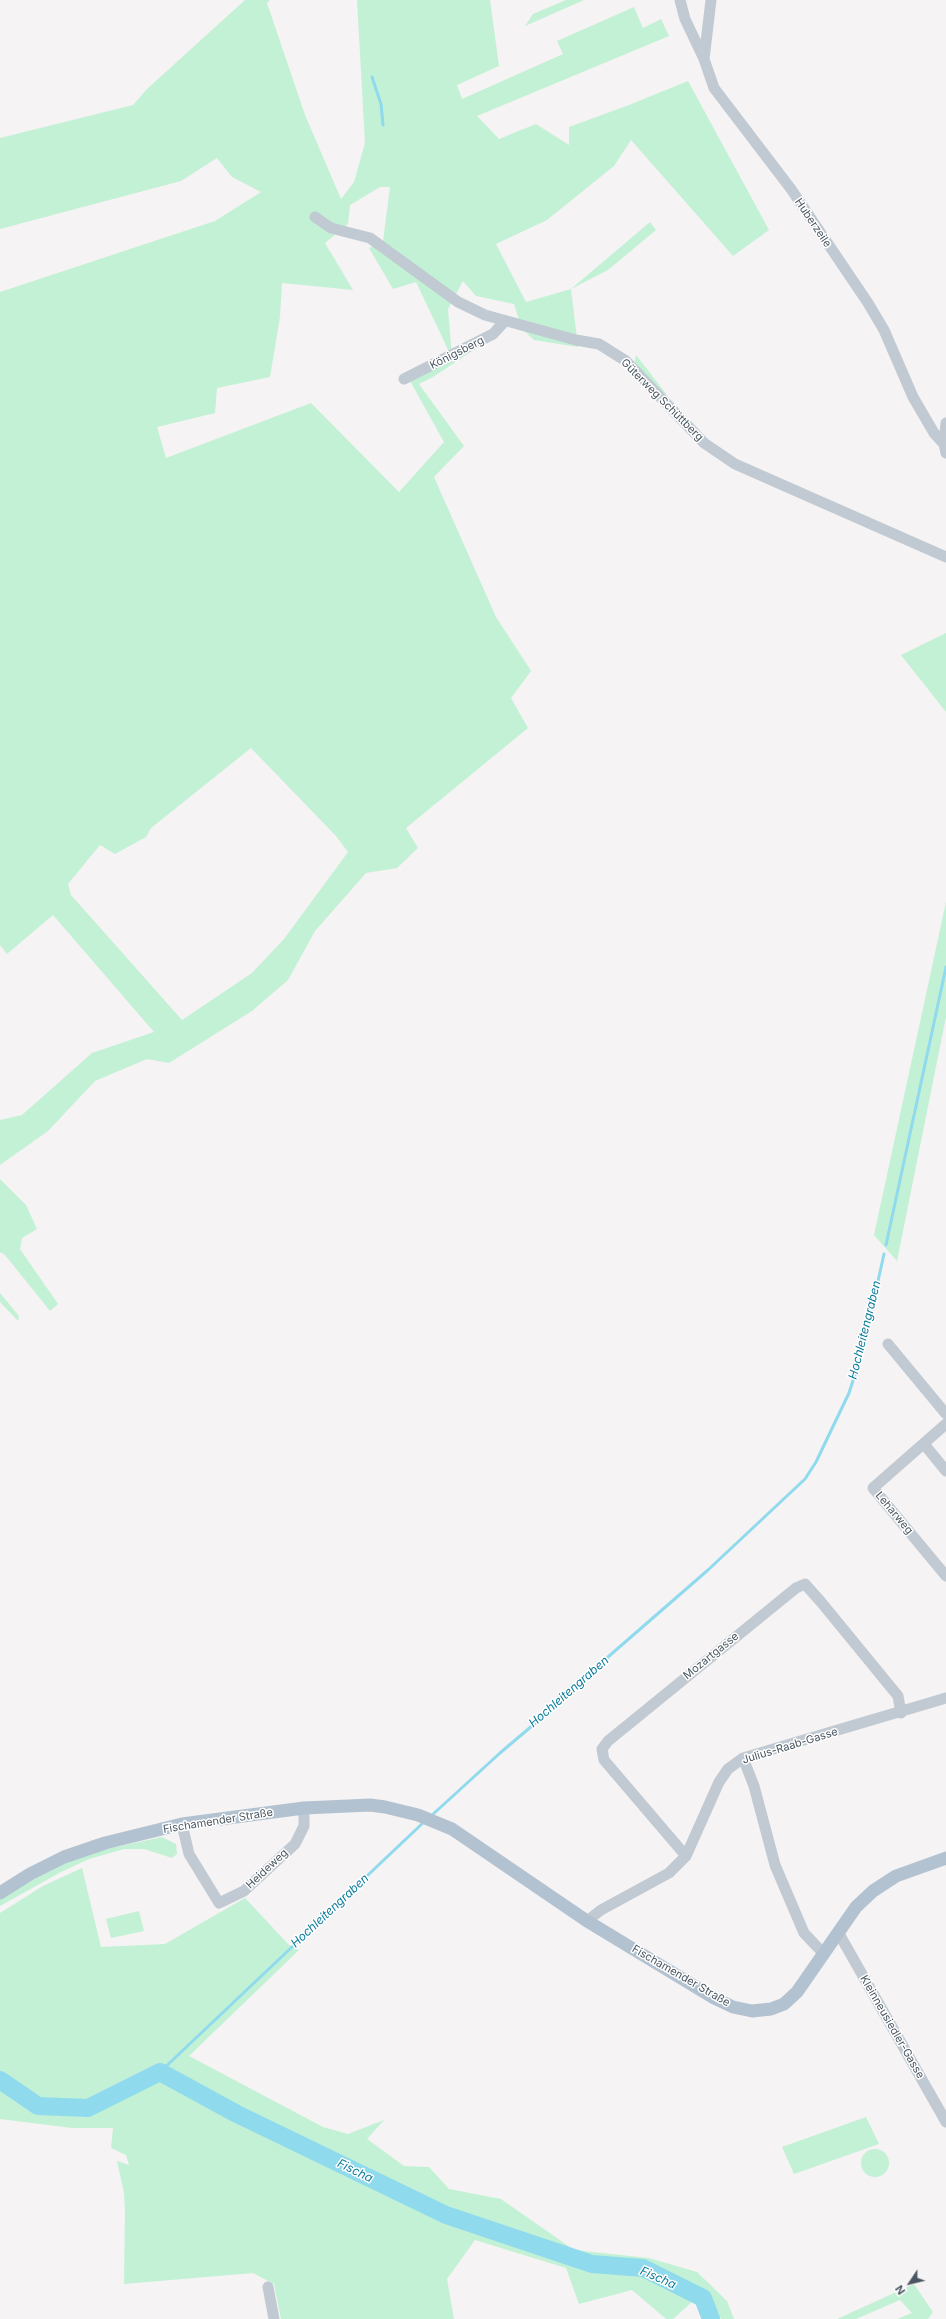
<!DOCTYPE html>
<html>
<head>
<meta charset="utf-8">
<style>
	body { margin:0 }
	#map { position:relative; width:946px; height:2319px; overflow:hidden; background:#f5f3f3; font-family:Inter,sans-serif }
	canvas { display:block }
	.north { position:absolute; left:890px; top:2263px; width:40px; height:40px; -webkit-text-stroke:3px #fff; paint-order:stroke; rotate:235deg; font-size:11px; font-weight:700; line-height:16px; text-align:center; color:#4a5661 }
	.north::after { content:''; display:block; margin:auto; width:14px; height:18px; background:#4a5661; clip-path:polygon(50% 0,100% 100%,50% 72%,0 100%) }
</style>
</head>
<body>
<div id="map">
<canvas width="946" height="2319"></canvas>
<div class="north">N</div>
</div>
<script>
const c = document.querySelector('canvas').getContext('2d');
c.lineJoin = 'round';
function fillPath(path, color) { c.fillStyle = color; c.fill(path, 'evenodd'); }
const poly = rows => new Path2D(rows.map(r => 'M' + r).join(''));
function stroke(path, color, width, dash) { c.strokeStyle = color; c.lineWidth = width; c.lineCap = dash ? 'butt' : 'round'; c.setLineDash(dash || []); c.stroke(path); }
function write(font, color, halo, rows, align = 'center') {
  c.font = font + ' Inter,sans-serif'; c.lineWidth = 3; c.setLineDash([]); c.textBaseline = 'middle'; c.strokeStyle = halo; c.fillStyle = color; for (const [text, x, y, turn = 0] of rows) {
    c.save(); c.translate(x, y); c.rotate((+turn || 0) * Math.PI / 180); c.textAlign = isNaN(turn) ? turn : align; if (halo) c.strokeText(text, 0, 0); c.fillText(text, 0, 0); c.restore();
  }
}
fillPath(poly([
	[245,0,270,0,267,3,305,115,341,199,354,182,365,143,357,0,490,0,499,66,457,85,462,99,563,54,557,41,634,7,643,28,661,19,669,36,477,116,499,139,536,124,569,145,569,127,629,105,688,81,769,230,733,256,631,140,614,166,547,220,496,244,526,302,571,289,650,222,656,230,608,270,571,289,578,347,534,340,522,329,514,304,476,296,463,281,448,309,452,358,475,349,433,377,419,384,464,446,434,477,496,617,531,671,511,698,528,728,406,828,418,848,397,868,366,873,315,931,288,980,252,1011,169,1063,147,1059,95,1081,48,1131,0,1165,0,1120,22,1115,92,1053,154,1032,53,915,7,954,0,945,0,292,215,221,261,192,232,177,217,158,181,181,0,229,0,138,133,105,147,89],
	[380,187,390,187,383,241,369,248,393,289,416,282,452,358,410,381,444,442,399,492,311,403,166,458,157,427,215,413,217,388,270,377,280,317,282,283,353,290,325,243,348,224,350,205],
	[251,748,336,836,348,852,284,939,252,973,182,1020,71,895,68,884,100,845,115,854,146,837,151,828],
	[566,0,584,0,525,26,533,14],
	[636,355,667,395,632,376],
	[946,633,946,712,901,655],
	[946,902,946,1017,897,1261,874,1235],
	[0,1179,26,1205,37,1229,22,1238,20,1249,58,1304,50,1311,5,1255,0,1252],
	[0,1293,19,1316,18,1321,0,1302],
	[162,1837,176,1844,177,1854,172,1858,144,1849,124,1849,89,1859,61,1872,0,1906,0,1898,64,1863,98,1851],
	[82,1868,101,1947,165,1944,245,1898,289,1945,299,1950,189,2056,323,2127,348,2134,384,2120,367,2139,404,2166,429,2167,449,2189,501,2199,574,2250,649,2258,697,2272,727,2301,734,2319,721,2319,699,2291,692,2302,673,2319,666,2319,632,2290,579,2304,566,2268,475,2240,447,2279,454,2319,281,2319,274,2284,253,2273,124,2284,125,2213,124,2193,117,2161,129,2165,126,2155,111,2148,113,2128,72,2128,0,2119,0,1913,43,1886],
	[139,1911,144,1931,111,1938,106,1919],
	[866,2117,879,2144,794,2174,782,2147],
	'861 2163a14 14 0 1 1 28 0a14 14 0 1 1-28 0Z',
	[914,2284,933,2312,928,2319,897,2319,912,2313,900,2300,856,2319,837,2319]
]), '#c3f1d5');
stroke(poly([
	[372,77,381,104,383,125],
	[886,1245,946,967],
	[431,1816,500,1753,559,1703,593,1670,708,1570,805,1479,816,1462,849,1393,862,1353,884,1254],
	[160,2072,425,1821]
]), '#90daee', 3);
stroke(poly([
	[0,2080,38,2106,88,2108,160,2072,237,2114,446,2215,592,2264,643,2268,703,2298,711,2319]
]), '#90daee', 18);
stroke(poly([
	[680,0,685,19,704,59],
	[711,0,704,59,714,88,791,189,868,303,884,330,913,397,934,433,944,444],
	[315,217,331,228,370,238,458,302,485,315,576,340,599,344,626,361,704,443,735,464,946,557],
	[404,379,493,334,505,321],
	[946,423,944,444,946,453],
	[888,1344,946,1414],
	[946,1424,873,1488,946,1576],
	[924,1444,946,1471],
	[743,1758,754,1786,775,1865,804,1933,824,1954],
	[182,1824,189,1854,219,1903,244,1891,295,1844,304,1826,304,1808],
	[686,1856,604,1760,602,1749,608,1741,796,1588,805,1584,821,1602,898,1696,901,1713],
	[587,1921,601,1910,669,1873,686,1856,719,1782,728,1769,743,1758,946,1698],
	[838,1932,946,2122],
	[268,2287,274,2319]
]), '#c1cad2', 11);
stroke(poly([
	[0,1893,30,1874,64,1857,105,1843,182,1824,304,1808,370,1805,385,1807,418,1815,452,1829,587,1921,714,1998,733,2007,752,2011,771,2009,784,2004,797,1992,856,1907,873,1891,896,1876,946,1858]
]), '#b3c2d1', 13);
write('11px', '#4a5661', '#fff', [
	["Huberzeile",813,223,56],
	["Königsberg",457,353,-27],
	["Güterweg Schüttberg",662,400,45],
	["Leharweg",894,1513,50],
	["Mozartgasse",711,1656,-39],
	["Julius-Raab-Gasse",790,1746,-17],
	["Fischamender Straße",218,1821,-9],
	["Heideweg",267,1869,-43],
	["Fischamender Straße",681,1976,30],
	["Kleinneusiedler-Gasse",892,2027,60]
]);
write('italic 12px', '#0c7c9b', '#fff', [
	["Hochleitengraben",865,1330,-76],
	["Hochleitengraben",569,1692,-41],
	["Hochleitengraben",330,1911,-43],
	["Fischa",355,2171,26],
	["Fischa",658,2278,24]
]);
</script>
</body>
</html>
